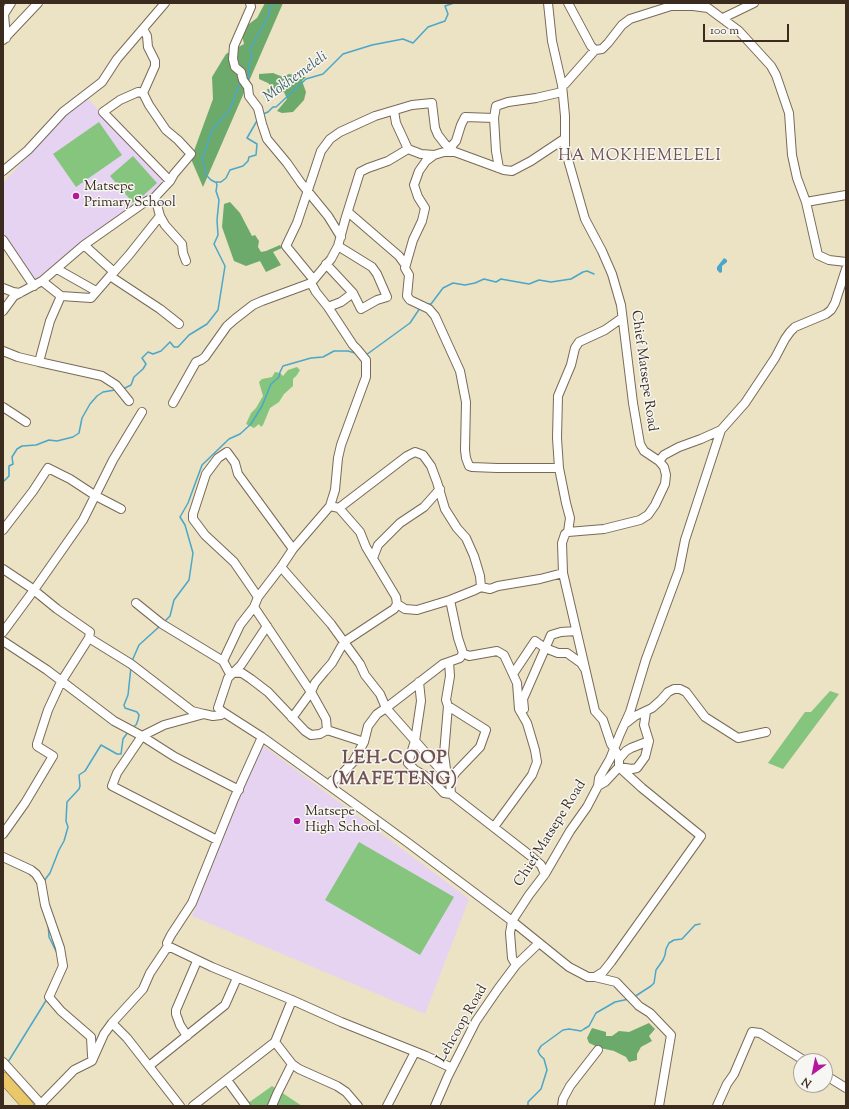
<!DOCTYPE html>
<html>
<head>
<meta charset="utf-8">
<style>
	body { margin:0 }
	#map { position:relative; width:849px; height:1109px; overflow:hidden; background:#ece2c4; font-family:"Sorts Mill Goudy",serif }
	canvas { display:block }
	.frame { position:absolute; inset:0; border:4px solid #3b2a1e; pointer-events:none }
	.north { position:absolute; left:793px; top:1053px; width:40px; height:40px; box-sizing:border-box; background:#f6f6f2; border:1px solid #aba49d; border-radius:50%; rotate:213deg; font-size:11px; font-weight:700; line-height:16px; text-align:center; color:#3b2a1e }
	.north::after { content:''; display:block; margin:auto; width:14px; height:18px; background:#b5179e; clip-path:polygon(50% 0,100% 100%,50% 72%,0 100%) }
	.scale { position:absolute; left:703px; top:24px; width:86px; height:18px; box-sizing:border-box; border:2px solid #3b2a1e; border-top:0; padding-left:5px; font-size:12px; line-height:14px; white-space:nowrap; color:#3b2a1e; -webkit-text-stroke:3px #f6f6f2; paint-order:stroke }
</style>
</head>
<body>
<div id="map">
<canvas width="849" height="1109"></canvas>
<div class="frame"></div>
<div class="north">N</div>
<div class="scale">100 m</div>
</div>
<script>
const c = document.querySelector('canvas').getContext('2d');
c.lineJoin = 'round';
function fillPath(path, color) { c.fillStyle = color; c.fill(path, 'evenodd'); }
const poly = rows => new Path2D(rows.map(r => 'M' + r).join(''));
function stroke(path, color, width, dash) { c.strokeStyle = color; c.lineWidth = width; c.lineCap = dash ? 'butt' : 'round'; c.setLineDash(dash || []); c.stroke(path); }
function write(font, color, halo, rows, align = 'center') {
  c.font = font + ' "Sorts Mill Goudy",serif'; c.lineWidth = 3; c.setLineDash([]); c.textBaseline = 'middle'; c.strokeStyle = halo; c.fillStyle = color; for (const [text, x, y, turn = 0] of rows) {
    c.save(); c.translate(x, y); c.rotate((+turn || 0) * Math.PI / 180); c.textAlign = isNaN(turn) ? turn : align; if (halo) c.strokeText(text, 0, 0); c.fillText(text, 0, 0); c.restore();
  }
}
fillPath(poly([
	[87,98,167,182,132,209,79,245,34,281,3,235,3,183,68,113],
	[261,744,469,899,425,1014,192,916]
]), '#e5d3f1');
fillPath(poly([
	[99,122,122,155,76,187,53,154],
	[133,156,157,183,134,204,110,176],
	[297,367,300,370,297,375,293,379,293,386,284,394,279,402,270,408,263,425,261,427,259,424,254,428,246,424,251,413,256,408,263,396,259,382,262,379,272,377,275,372,280,373,283,376,288,370],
	[830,691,839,694,783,769,768,763,805,712,811,712],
	[359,842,454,897,420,955,325,900],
	[272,1086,302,1106,244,1106]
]), '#86c57d');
fillPath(poly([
	[265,3,283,3,203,187,191,159,213,99,212,77,226,54,244,44,241,30,257,18],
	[273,73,283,77,289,74,306,77,302,81,306,92,304,100,293,112,282,113,277,111,287,99,284,92,275,93,270,99,267,89,274,89,268,83,259,79,259,74],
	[230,202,240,213,252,236,255,235,259,241,258,247,261,252,266,251,280,245,282,248,273,252,281,265,266,272,260,261,246,266,234,261,222,227,224,204],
	[649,1023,655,1029,649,1036,652,1041,641,1047,637,1054,637,1060,629,1062,626,1057,614,1051,600,1048,589,1043,587,1038,592,1028,606,1032,606,1036,612,1036,619,1031,629,1032]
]), '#6caa6c');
fillPath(poly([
	[724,258,727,260,727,262,722,266,722,272,720,273,717,270,717,267]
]), '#4aa7c9');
stroke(poly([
	[246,79,249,78,249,63,252,57,250,49,269,15,270,7,275,3],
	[263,114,268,112,273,107,276,107,306,79,323,74,343,54,372,45,403,39,413,43,428,27,445,21,448,14,445,6,454,3],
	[215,182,211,180,206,175,205,167,202,160,212,130,230,109,238,87,242,82],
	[426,304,431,304,443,288,453,283,465,285,475,283,484,279,496,282,501,279,512,281,529,284,539,280,551,282,571,279,583,272,587,271,594,274],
	[366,355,410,323,420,308],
	[123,389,131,385,134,377,143,369,146,364,142,358,148,352,153,354,161,351,170,342,174,347,178,347,189,335,207,324,218,310,225,266,214,244,218,235,217,220,219,200,216,191,217,185,216,182,221,182,226,178,230,170,243,166,248,161,249,157,256,155,257,144,247,138,258,119],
	[3,482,9,476,9,466,13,464,12,457,17,449,22,446,36,445,49,440,57,441,73,437,79,433,82,418,90,404,97,396,103,392,115,390],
	[164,622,170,616,174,600,189,580,193,553,185,525,180,517,188,503,202,465,229,439,240,434,251,424,262,406,271,384,279,377,280,372,283,366,311,358,323,357,334,351,348,351,355,353],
	[132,661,139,645,160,626],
	[131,667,128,695,124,705,125,708,137,712,139,715,138,720,136,725,133,727],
	[44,881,50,873,59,850,64,841,68,827,66,821,67,802,79,789,80,786,79,775,85,771,101,745,117,754,121,754,123,739,128,732],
	[48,923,49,937,58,955],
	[634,997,651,986,654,983,656,970,663,960,665,955,666,949,669,943,674,940,682,939,695,925,700,924],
	[8,1062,47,999],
	[528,1106,528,1102,541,1089,547,1070,544,1059,540,1055,538,1051,541,1046,563,1030,569,1029,581,1031,584,1029,589,1026,596,1013,615,1002,629,999]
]), '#4aa7c9', 1.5);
const minor = poly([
	[250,3,251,7,234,46,233,59,235,67,241,72,243,80,248,87,249,96,258,108,262,124,267,139,287,163,301,183,328,216,341,237],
	[548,3,552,41,562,85,565,116,565,149,585,219,602,251,612,274,621,305,633,403,640,444,644,451,659,461,664,467,666,475,665,484,655,505,648,515,640,520,604,529,568,532,565,534,562,543,563,573,595,711,603,720,611,744,617,753,619,759,619,767,632,769,637,768,645,757,649,741,644,725,646,712],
	[568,3,591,46,595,50],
	[723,18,754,3],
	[6,38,4,14,11,3],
	[3,40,38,3],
	[562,85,565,84,595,50,602,49,608,43,622,25,630,19,671,6,693,6,708,8,739,31,771,66,776,75,789,113,792,155,797,178,806,202,818,255,829,260,846,262],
	[143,93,138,92,120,100,103,112,170,181],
	[394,111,396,123,408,149,421,154,434,155],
	[564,139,531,161,512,171,504,170,455,152,444,152,434,155,426,161,419,171,414,185,418,197,425,208,422,221,413,240,405,268,409,275,407,296,410,300,429,309,435,316,460,371,466,402,465,450,466,458,469,466,472,467,497,468,559,468,566,503,570,518,568,532],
	[450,148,456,141,461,125,465,117,494,118],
	[499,168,496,151,494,118,496,106,508,102,536,98,562,92],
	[3,171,28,150,63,112,102,82,117,59,165,3],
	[155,197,160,216,165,225,182,244,183,253,186,261],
	[806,202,846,195],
	[348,212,399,256,404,263,406,263],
	[3,240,34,286],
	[84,245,114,272,110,276,160,309,179,324],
	[326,264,353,293,361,309,377,300,387,297,377,274,372,267,338,246],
	[57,269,96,291],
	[114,272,129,255,160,216],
	[313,279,286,246,297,223,321,151,330,139,340,132,375,116,412,105,432,103,435,128,438,135,445,144,455,152],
	[311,283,316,292,328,307,353,345,357,349,366,360,366,377,341,445,338,458,335,490,330,506],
	[3,288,13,292,20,293],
	[61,296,91,298,110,276],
	[328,307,341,302,353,293],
	[3,311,14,296,42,281,84,245,145,202,155,197,170,181,174,174,191,154,178,140,166,130,149,105,143,93,155,66,155,61,148,47,147,36,143,29],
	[3,351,18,357,39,362,50,321,61,296,42,281],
	[39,362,102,376,116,385,129,401],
	[173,403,196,362,201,360,205,357,227,326,235,319,253,305,262,301,311,283,331,259,338,246,345,220,360,172,368,168,388,161,408,149],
	[3,407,26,422],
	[659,461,664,455,679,447,701,439,721,430,745,403,775,358,785,339,790,332,795,327,826,314,831,310,835,303,846,269],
	[559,468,557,438,558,396,571,365,575,348,579,342,605,330,622,318],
	[339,508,407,456,415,452,423,455,431,466,437,482,445,509,457,528,466,538,474,556,480,576,481,587],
	[3,530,33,491,48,468,70,479,96,496,121,509],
	[373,558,378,545,400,523,424,507,440,489],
	[281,567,331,624,344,642,360,664,365,675,380,694,386,708,447,777],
	[3,569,30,587,57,609,90,632,89,638,131,664,192,711,204,714,164,725,142,736,114,721,47,670,3,641],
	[258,597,234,562,205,535,193,519,193,514,206,474,218,458,227,452,235,463,238,474,293,549],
	[450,600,458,638,463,653,469,656,497,651,504,655,517,683,519,709,527,723,535,750,537,762,532,775,494,827],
	[136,603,162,624,223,661,229,672,242,673,251,679,268,692,305,731,311,735,320,734,327,730,364,742],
	[397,604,405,609,417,610,450,600,475,590,481,587,490,589,498,586,540,579,563,573],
	[254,607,311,692,326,719,327,730],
	[3,632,34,590,83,520,113,460,142,412],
	[223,661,240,625,254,607,258,597,281,567,293,549,330,506,339,508,360,532,366,547,396,597,397,604,394,609,344,642,332,663,325,671,315,683,311,692,292,718],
	[513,674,535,641,545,648,558,653,567,653,581,663,585,669],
	[419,682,421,701,415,741,408,763,415,770,432,780,444,793,451,794,532,857,541,865,545,874],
	[448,706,446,700,450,676,449,662],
	[524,709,523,699,551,635,561,632,576,631],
	[223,712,218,708,228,678,241,665,267,626],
	[204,714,213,716,221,715,223,712,262,737],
	[626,723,635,716,652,708,661,700,668,692,674,689,680,689,686,692,705,717,738,738,766,732],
	[619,759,626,751,631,748,649,741],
	[447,777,444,754,448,706,486,730,480,747,456,772,450,781,451,794],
	[330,786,332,781,340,776,353,762,364,742,368,726,377,714,386,708,443,664,460,658,463,653],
	[3,834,25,803,53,756,37,746,37,744,48,710,61,682,89,638],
	[217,840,112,786,117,773,142,736,175,757,239,790],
	[3,857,31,870,36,874,41,882,45,905,60,948,63,966,49,997,61,1011,91,1037,92,1056],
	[168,946,167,943,171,935,192,903,234,799,262,737,407,842,512,921,569,967,588,977,595,977,603,972,611,962,701,836,642,788,619,767,605,782,598,786],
	[516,965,512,958,510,933,512,921,529,895,545,874,570,831,587,807,598,786,599,778,610,759,620,734,630,712,646,659,679,570,685,540,721,430],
	[595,977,616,982,639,1006,650,1013,671,1035,659,1106],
	[112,1023,127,1038,180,1106],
	[187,1036,180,1025,176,1014,176,1010,197,961],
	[275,1042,292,1064,299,1069,337,1086,346,1092,358,1106],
	[3,1062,41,1104],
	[149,1066,225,1005,237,978],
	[825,1075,846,1088],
	[227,1080,246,1106],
	[39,1106,74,1070,92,1061,104,1034,112,1023,143,989,150,973,168,946,212,967,292,1000,341,1022,426,1056,452,1068],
	[193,1106,275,1042,292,1000],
	[272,1106,277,1094,292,1064],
	[387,1106,415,1052],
	[435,1106,448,1076,476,1021,498,989,516,965,539,943],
	[562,1106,563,1099,570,1086,598,1050],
	[717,1106,727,1084,734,1074,752,1032,760,1033,805,1061]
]);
const major = poly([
	[3,1078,28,1106]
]);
stroke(minor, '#796a58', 10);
stroke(major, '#796a58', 12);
stroke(minor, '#fff', 8);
stroke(major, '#eac769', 11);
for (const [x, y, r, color] of [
	[76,196,4,"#b5179e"],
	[297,821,4,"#b5179e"]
]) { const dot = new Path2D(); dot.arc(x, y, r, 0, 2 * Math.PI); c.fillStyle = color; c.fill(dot); stroke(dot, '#f6f6f2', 1.5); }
write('14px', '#3b2a1e', '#f6f6f2', [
	["Matsepe",84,188],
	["Primary School",84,204],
	["Matsepe",305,813],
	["High School",305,829]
], 'left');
write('14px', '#3b2a1e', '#f6f6f2', [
	["Chief Matsepe Road",643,371,82],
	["Chief Matsepe Road",551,834,-58],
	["Lehcoop Road",463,1024,-60]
]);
write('italic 15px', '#415c62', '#f6f6f2', [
	["Mokhemeleli",296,78,-36]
]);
c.letterSpacing = '1px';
write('16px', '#715152', '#f6f6f2', [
	["HA MOKHEMELELI",640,157]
]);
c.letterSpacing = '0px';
c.letterSpacing = '1px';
write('bold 18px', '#715152', '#f6f6f2', [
	["LEH-COOP",395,760],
	["(MAFETENG)",395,781]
]);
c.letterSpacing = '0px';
</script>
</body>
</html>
